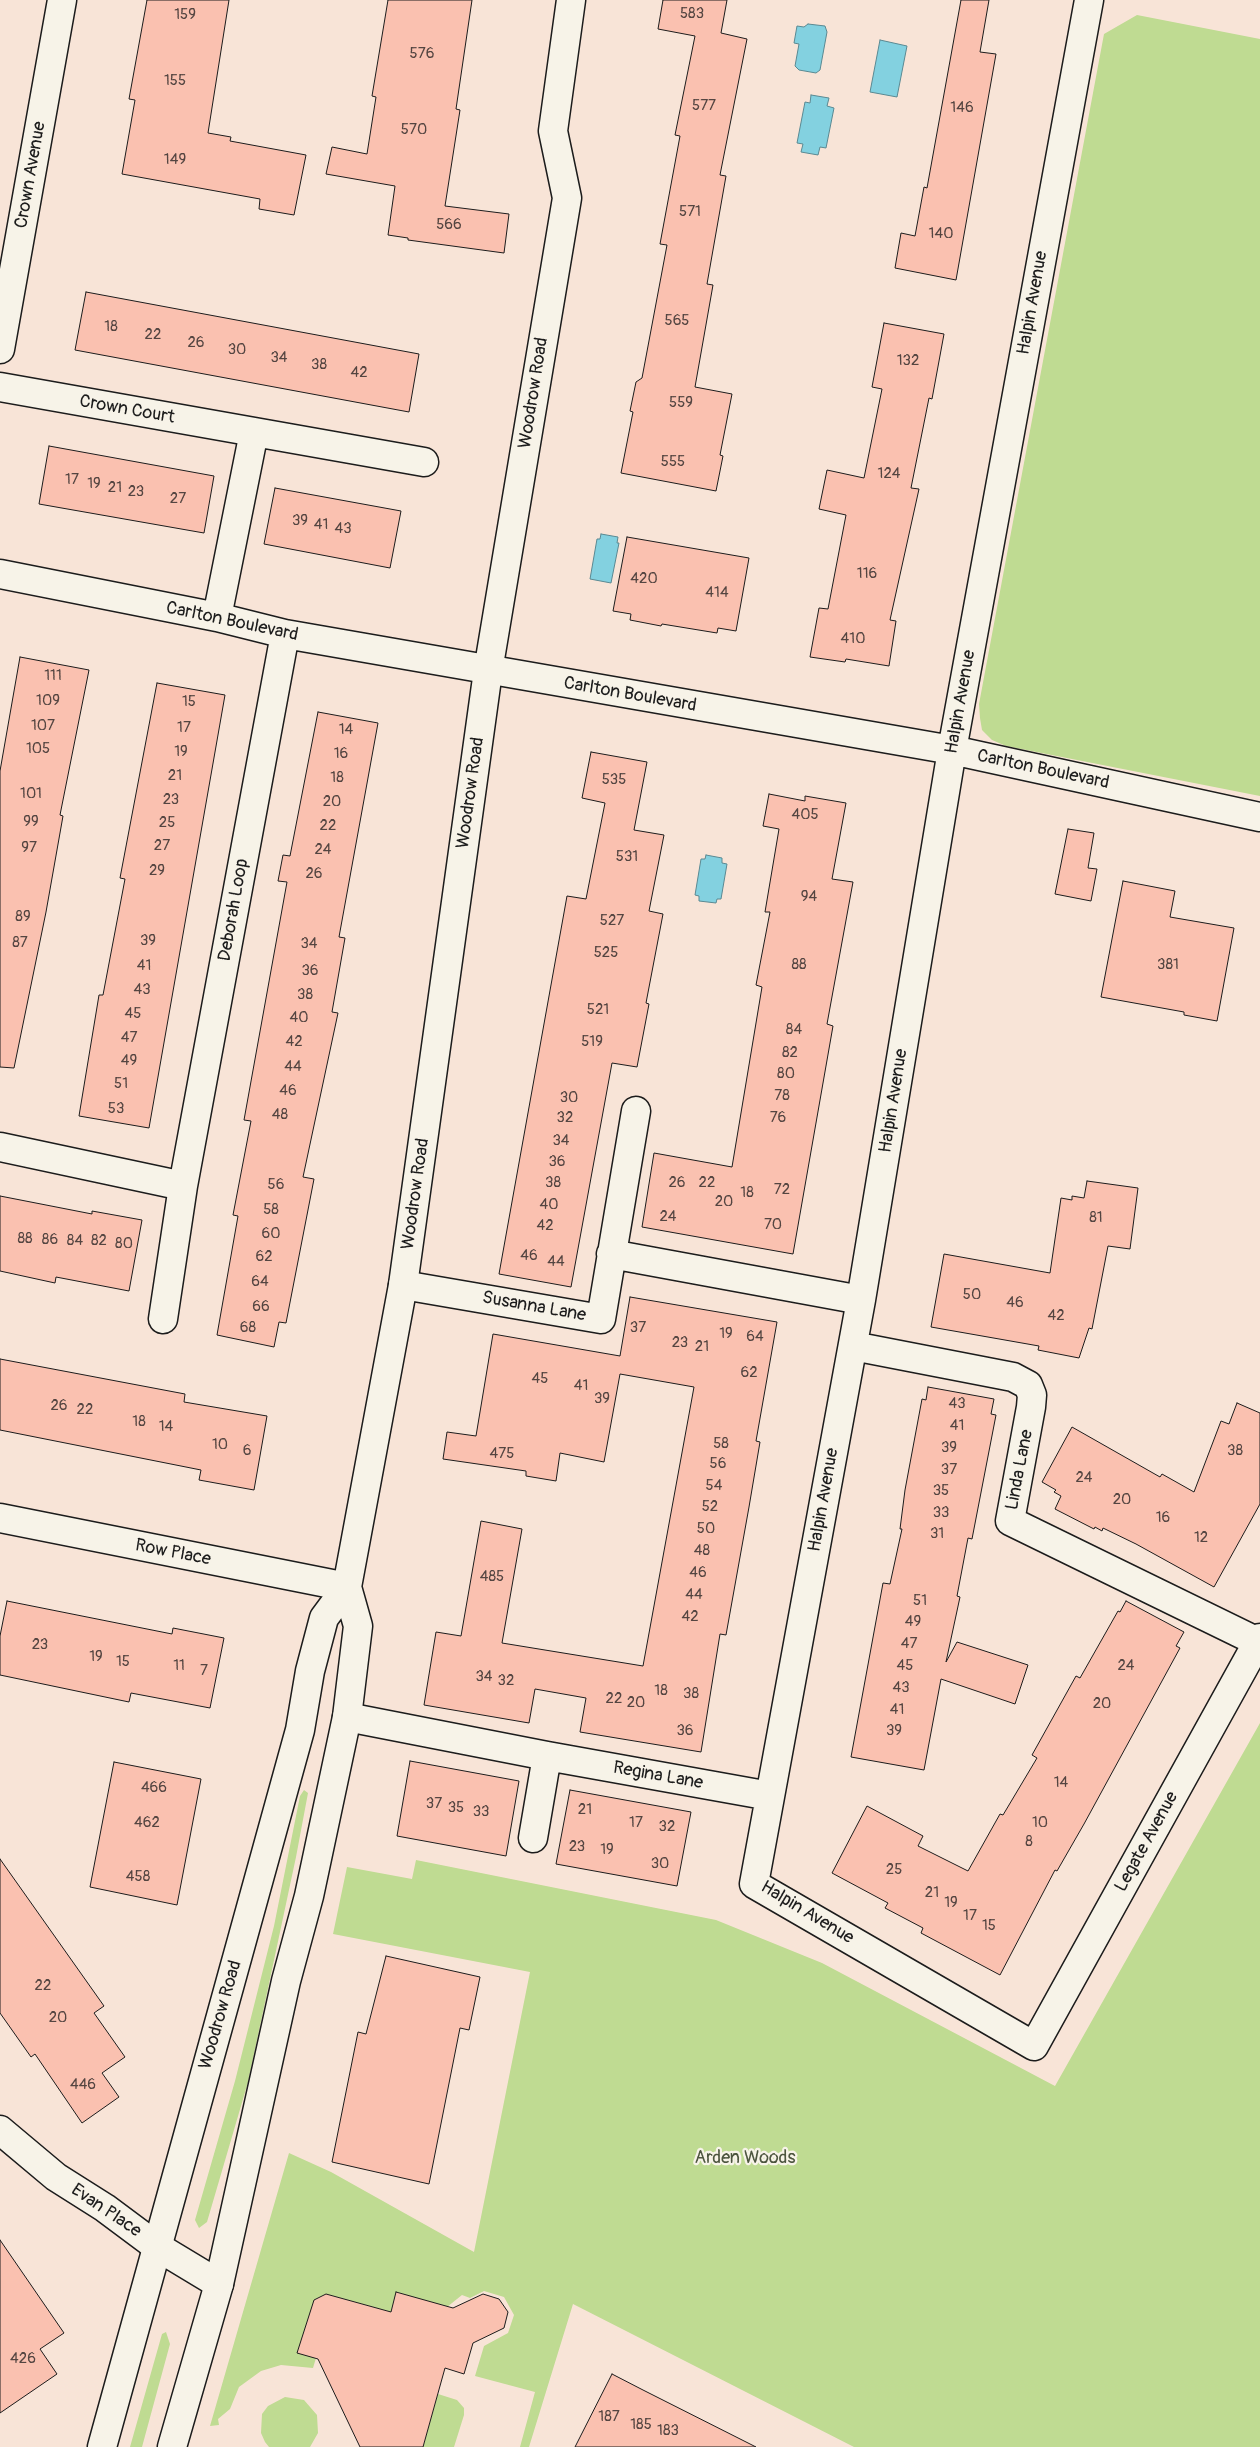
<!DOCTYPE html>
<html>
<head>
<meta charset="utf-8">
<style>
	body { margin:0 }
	canvas { display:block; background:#f8e4d7 }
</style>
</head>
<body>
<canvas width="1260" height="2447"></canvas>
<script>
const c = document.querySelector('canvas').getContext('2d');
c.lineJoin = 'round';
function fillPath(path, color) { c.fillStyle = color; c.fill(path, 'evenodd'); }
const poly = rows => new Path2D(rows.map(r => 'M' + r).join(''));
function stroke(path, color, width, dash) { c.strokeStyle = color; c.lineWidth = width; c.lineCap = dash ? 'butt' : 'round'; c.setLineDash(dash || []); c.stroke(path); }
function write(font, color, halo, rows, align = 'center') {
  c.font = font + ' Pangolin,sans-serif'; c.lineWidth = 4.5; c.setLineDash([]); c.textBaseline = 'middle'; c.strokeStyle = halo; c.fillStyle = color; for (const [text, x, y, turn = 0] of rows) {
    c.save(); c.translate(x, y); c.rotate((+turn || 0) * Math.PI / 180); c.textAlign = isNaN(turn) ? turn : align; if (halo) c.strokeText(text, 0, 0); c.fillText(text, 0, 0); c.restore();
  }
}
fillPath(poly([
	[1137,15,1260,39,1260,796,1006,746,992,740,982,730,980,718,979,704,1104,34],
	[1260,1723,1260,2447,854,2447,573,2304,529,2447,520,2447,535,2392,475,2376,484,2346,508,2333,514,2315,504,2297,484,2291,470,2298,462,2295,447,2307,396,2292,391,2312,326,2294,314,2300,298,2353,316,2358,313,2368,281,2365,261,2371,239,2387,230,2409,218,2419,219,2425,210,2426,289,2153,331,2172,474,2252,530,1972,333,1934,347,1867,412,1879,416,1860,716,1920,822,1963,1055,2086],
	[304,1790,308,1793,296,1857,248,2082,207,2222,199,2228,195,2220,235,2081,274,1926,300,1796],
	[166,2332,170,2344,142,2447,130,2447,162,2334],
	[438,2394,457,2400,464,2408,464,2415,454,2447,423,2447],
	[285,2397,304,2400,317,2415,318,2433,310,2447,269,2447,265,2442,261,2433,262,2414,268,2406]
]), '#bfdb92');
const water = poly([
	[808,24,825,26,827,32,820,70,816,73,799,70,795,66,799,44,794,43,797,26,804,27,808,24],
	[880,40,907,46,897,97,870,92,880,40],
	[811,95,829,98,827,106,834,108,826,148,820,147,818,155,801,152,803,144,797,143,805,102,810,103,811,95],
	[601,534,618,537,617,543,619,543,611,583,590,579,597,539,600,539,601,534],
	[706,855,722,858,722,863,727,864,721,899,717,899,716,903,699,901,699,896,695,895,701,859,705,859,706,855]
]);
fillPath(water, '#83d1e0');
stroke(water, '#5a8992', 1);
const building = poly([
	[147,0,229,0,208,133,231,137,230,141,306,155,294,215,259,209,260,199,122,174,135,100,129,99,147,0],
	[388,0,472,0,456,109,460,110,445,206,509,214,504,253,408,240,408,238,388,235,395,186,326,174,332,147,367,154,376,97,372,96,388,0],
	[663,0,727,0,721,33,747,39,720,175,726,176,707,284,713,285,695,387,732,394,720,455,723,456,716,491,621,473,633,412,630,411,636,382,642,378,667,245,660,244,680,136,675,135,695,36,658,29,663,0],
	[961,0,989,0,980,52,996,54,956,280,895,268,901,233,915,236,924,187,927,188,961,0],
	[86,292,419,354,409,412,75,350,86,292],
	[884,323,944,334,932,399,929,398,911,488,919,489,890,620,896,621,889,666,846,659,845,662,810,657,819,608,828,609,846,515,819,509,827,470,864,478,882,389,872,387,884,323],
	[49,446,214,476,204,533,39,504,49,446],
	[275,488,401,511,390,568,264,544,275,488],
	[627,537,749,558,736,631,718,628,717,633,662,624,661,626,630,620,631,614,613,611,627,537],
	[20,657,89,670,60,815,63,816,46,912,14,1068,0,1067,0,771,20,657],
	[157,683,225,695,149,1128,79,1116,99,995,103,995,125,879,120,878,157,683],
	[318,712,378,723,339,937,345,938,332,1012,338,1013,303,1177,314,1179,286,1323,279,1322,274,1347,217,1335,238,1216,233,1215,251,1121,244,1120,287,882,278,881,283,855,290,856,318,712],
	[591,752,647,762,634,830,664,835,649,911,663,914,646,1003,649,1004,637,1067,612,1063,571,1287,499,1274,567,896,586,899,605,803,582,798,591,752],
	[769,794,805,801,805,796,846,803,832,879,853,882,827,1024,833,1026,793,1254,642,1227,654,1153,732,1167,762,987,756,985,770,912,765,912,779,829,763,826,769,794],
	[1068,829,1094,833,1088,868,1097,869,1091,901,1055,894,1068,829],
	[1123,881,1175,891,1170,917,1234,928,1217,1021,1184,1015,1184,1012,1101,997,1123,881],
	[1087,1181,1138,1188,1130,1249,1108,1246,1092,1329,1089,1328,1079,1358,1038,1350,1039,1346,931,1327,944,1254,1050,1273,1061,1198,1072,1200,1072,1196,1084,1198,1087,1181],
	[0,1196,92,1214,92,1211,142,1220,129,1291,56,1277,55,1283,0,1271,0,1196],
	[630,1297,777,1322,756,1441,760,1442,749,1507,726,1635,720,1634,701,1752,580,1732,586,1698,535,1689,529,1723,424,1705,436,1632,461,1636,481,1521,522,1529,502,1643,643,1666,694,1387,620,1374,604,1462,560,1453,556,1481,526,1476,526,1471,443,1459,447,1432,476,1436,493,1334,620,1356,630,1297],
	[0,1359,185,1394,184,1402,267,1416,254,1490,199,1480,201,1470,0,1430,0,1359],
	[928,1387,994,1399,991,1414,996,1415,972,1539,968,1538,957,1596,960,1597,946,1662,957,1642,1028,1665,1015,1704,941,1679,924,1770,851,1757,883,1583,890,1584,902,1529,900,1529,905,1490,922,1399,926,1400,928,1387],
	[1237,1403,1260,1413,1260,1504,1214,1587,1136,1544,1103,1528,1102,1531,1095,1527,1094,1529,1055,1509,1061,1496,1054,1492,1056,1490,1042,1482,1072,1427,1160,1477,1162,1474,1194,1492,1221,1421,1229,1424,1237,1403],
	[7,1601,172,1634,173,1628,224,1638,210,1708,131,1693,129,1702,0,1675,0,1636,7,1601],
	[1126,1601,1184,1632,1176,1646,1180,1648,1084,1824,1057,1871,1055,1870,1000,1975,921,1933,923,1928,885,1908,888,1903,832,1873,867,1806,923,1836,918,1846,968,1871,1000,1814,1003,1815,1037,1758,1032,1755,1076,1676,1080,1678,1118,1611,1120,1612,1126,1601],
	[410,1761,519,1781,506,1856,397,1836,410,1761],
	[114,1762,201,1779,177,1905,90,1887,114,1762],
	[570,1790,691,1812,677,1886,556,1864,570,1790],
	[0,1859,104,2006,94,2013,125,2057,102,2073,119,2097,82,2123,35,2054,31,2057,0,2013,0,1859],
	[386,1956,480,1977,469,2030,460,2028,429,2184,332,2162,358,2032,366,2034,386,1956],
	[0,2240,64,2333,40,2349,57,2374,0,2413,0,2240],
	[396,2292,453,2308,483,2294,499,2299,508,2312,504,2328,473,2343,464,2374,445,2368,423,2447,360,2447,318,2359,297,2353,314,2300,326,2294,391,2312,396,2292],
	[612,2374,643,2390,756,2447,575,2447,612,2374]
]);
fillPath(building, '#fac1b0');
stroke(building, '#1c1c1c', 1);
const street = poly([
	[1089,0,952,750,861,1300,754,1884,1034,2046,1260,1638],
	[0,349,62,0],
	[0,387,424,462],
	[0,574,217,617,285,634,952,750,1260,817],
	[217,617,254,432],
	[0,1147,183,1186],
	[611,1254,861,1300],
	[403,1285,601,1319,636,1111],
	[163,1319,183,1186,285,634],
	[853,1346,1013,1377,1028,1385,1032,1395,1031,1407,1010,1521,1258,1642],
	[0,1518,347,1587],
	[347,1717,547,1756,770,1796],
	[533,1838,547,1756],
	[0,2130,56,2177,105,2208,156,2246,219,2284]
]);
const secondary = poly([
	[102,2447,300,1730,310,1671,324,1618,347,1587,403,1285,488,671,567,198,553,131,571,0],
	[172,2447,219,2284,286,1981,309,1896,347,1717,358,1626,347,1587]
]);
stroke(street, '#1c1c1c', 31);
stroke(secondary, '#1c1c1c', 31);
stroke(street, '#f7f3e8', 28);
stroke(secondary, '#f7f3e8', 28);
write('15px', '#544541', null, [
	["583",692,14],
	["159",185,15],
	["576",422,54],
	["155",175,81],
	["577",704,106],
	["146",962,108],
	["570",414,130],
	["149",175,160],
	["571",690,212],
	["566",449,225],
	["140",941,234],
	["565",677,321],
	["18",111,327],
	["22",153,335],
	["26",196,343],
	["30",237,350],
	["34",279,358],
	["132",908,361],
	["38",319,365],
	["42",359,373],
	["559",681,403],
	["555",673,462],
	["124",889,474],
	["17",72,480],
	["19",94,484],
	["21",115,488],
	["23",136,492],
	["27",178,499],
	["39",300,521],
	["41",321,525],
	["43",343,529],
	["116",867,574],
	["420",644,579],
	["414",717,593],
	["410",853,639],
	["111",53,676],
	["109",48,701],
	["15",189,702],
	["107",43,726],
	["17",184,728],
	["14",346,730],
	["105",38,749],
	["19",181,752],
	["16",341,754],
	["21",175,776],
	["18",337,778],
	["535",614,780],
	["101",31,794],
	["23",171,800],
	["20",332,802],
	["405",805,815],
	["99",31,822],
	["25",167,823],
	["22",328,826],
	["27",162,846],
	["97",29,848],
	["24",323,850],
	["531",627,857],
	["29",157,871],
	["26",314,874],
	["94",809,897],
	["89",23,917],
	["527",612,921],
	["39",148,941],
	["87",20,943],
	["34",309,944],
	["525",606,953],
	["88",799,965],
	["381",1168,965],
	["41",144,966],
	["36",310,971],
	["43",142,990],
	["38",305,995],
	["521",598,1010],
	["45",133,1014],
	["40",299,1018],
	["84",794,1030],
	["47",129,1038],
	["42",294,1042],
	["519",592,1042],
	["82",790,1053],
	["49",129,1061],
	["44",293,1067],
	["80",786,1074],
	["51",121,1084],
	["46",288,1091],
	["78",782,1096],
	["30",569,1098],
	["53",116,1109],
	["48",280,1115],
	["32",565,1118],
	["76",778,1118],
	["34",561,1141],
	["36",557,1162],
	["38",553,1183],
	["26",677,1183],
	["22",707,1183],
	["56",276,1185],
	["72",782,1190],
	["18",747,1193],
	["20",724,1202],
	["40",549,1205],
	["58",271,1210],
	["24",668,1217],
	["81",1096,1218],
	["70",773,1225],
	["42",545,1226],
	["60",271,1234],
	["88",25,1239],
	["86",50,1240],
	["84",75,1241],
	["82",99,1241],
	["80",124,1244],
	["46",529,1256],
	["62",264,1257],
	["44",556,1262],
	["64",260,1282],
	["50",972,1295],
	["46",1015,1303],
	["66",261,1307],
	["42",1056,1316],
	["68",248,1328],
	["37",638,1328],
	["19",726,1334],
	["64",755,1337],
	["23",680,1343],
	["21",702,1347],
	["62",749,1373],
	["45",540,1379],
	["41",581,1386],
	["39",602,1399],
	["43",957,1404],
	["26",59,1406],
	["22",85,1410],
	["18",139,1422],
	["41",957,1426],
	["14",166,1427],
	["58",721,1444],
	["10",220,1445],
	["39",949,1448],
	["6",247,1451],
	["38",1235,1451],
	["475",502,1454],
	["56",718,1464],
	["37",949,1470],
	["24",1084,1478],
	["54",714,1486],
	["35",941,1491],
	["20",1122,1500],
	["52",710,1507],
	["33",941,1513],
	["16",1163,1518],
	["50",706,1529],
	["31",937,1534],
	["12",1201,1538],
	["48",702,1551],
	["46",698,1573],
	["485",492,1577],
	["44",694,1595],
	["51",920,1601],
	["42",690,1617],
	["49",913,1622],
	["47",909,1644],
	["23",40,1645],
	["19",96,1657],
	["15",123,1662],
	["11",179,1666],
	["45",905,1666],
	["24",1126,1666],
	["7",204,1671],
	["34",484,1677],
	["32",506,1681],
	["43",901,1688],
	["18",661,1691],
	["38",691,1694],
	["22",614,1699],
	["20",636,1703],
	["20",1102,1704],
	["41",897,1710],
	["36",685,1731],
	["39",894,1731],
	["14",1061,1783],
	["466",154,1788],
	["37",434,1804],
	["35",456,1808],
	["21",585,1810],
	["33",481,1812],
	["462",147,1823],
	["17",636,1823],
	["10",1040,1823],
	["32",667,1827],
	["8",1029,1842],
	["23",577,1847],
	["19",607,1850],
	["30",660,1864],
	["25",894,1870],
	["458",138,1877],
	["21",932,1893],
	["19",951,1903],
	["17",970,1916],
	["15",989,1926],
	["22",43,1986],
	["20",58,2018],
	["446",83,2085],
	["426",23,2359],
	["187",609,2417],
	["185",641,2425],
	["183",668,2431]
]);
write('18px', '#1c1c1c', '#f7f3e8', [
	["Crown Avenue",31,175,-80],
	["Halpin Avenue",1033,303,-80],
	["Woodrow Road",534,393,-81],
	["Crown Court",127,410,10],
	["Carlton Boulevard",232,622,12],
	["Carlton Boulevard",630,695,10],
	["Halpin Avenue",961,702,-80],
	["Carlton Boulevard",1043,770,12],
	["Woodrow Road",471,793,-82],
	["Deborah Loop",234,910,-80],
	["Halpin Avenue",894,1101,-81],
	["Woodrow Road",416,1194,-82],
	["Susanna Lane",534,1307,10],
	["Linda Lane",1020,1470,-79],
	["Halpin Avenue",824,1500,-80],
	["Row Place",173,1553,11],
	["Regina Lane",658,1776,10],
	["Legate Avenue",1147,1842,-61],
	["Halpin Avenue",807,1913,31],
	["Woodrow Road",221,2015,-74],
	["Evan Place",106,2211,34]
]);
write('18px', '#4d553f', '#f7f3e8', [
	["Arden Woods",745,2158]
]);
</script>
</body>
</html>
